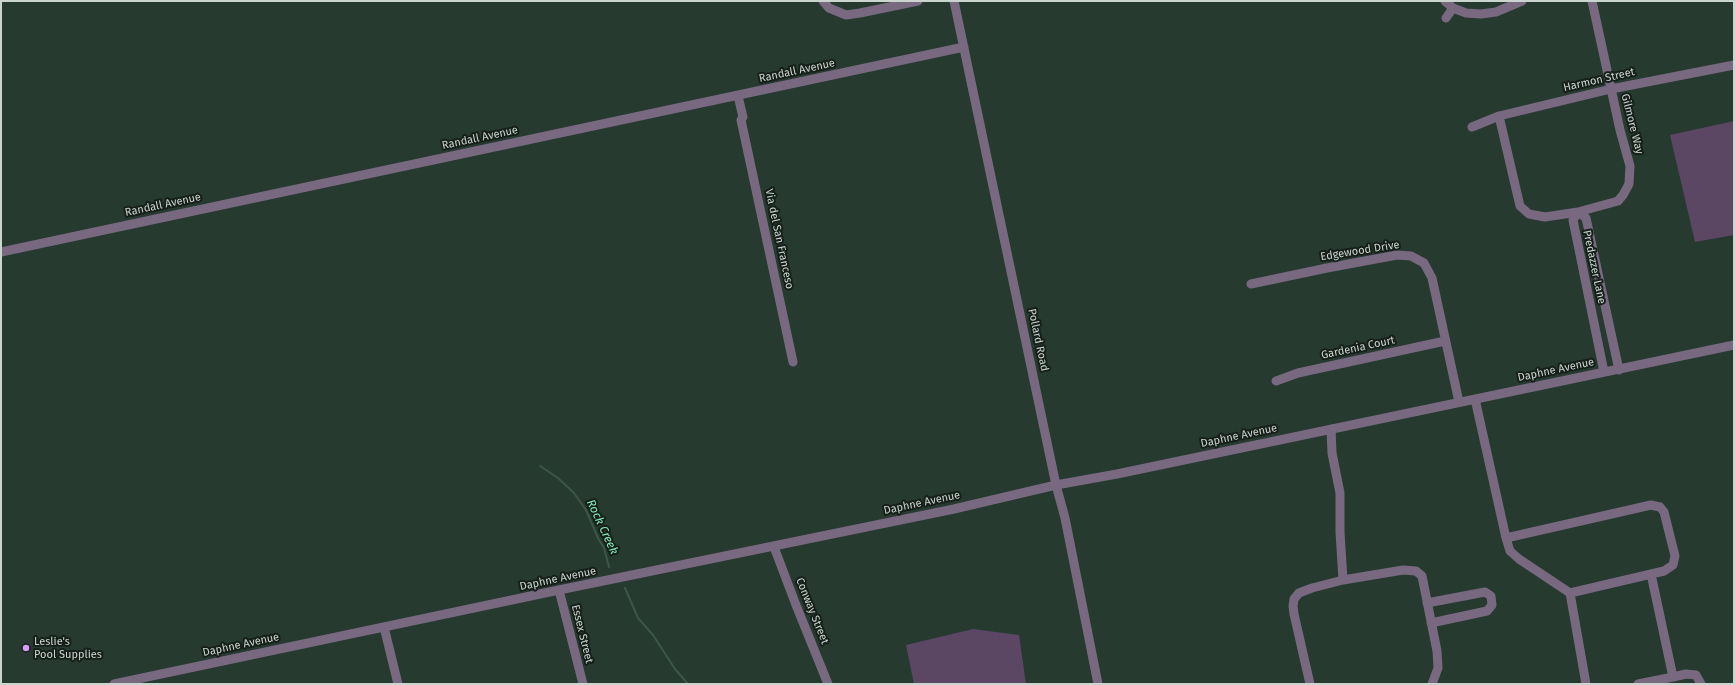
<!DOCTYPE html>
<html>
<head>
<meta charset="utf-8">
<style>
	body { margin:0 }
	#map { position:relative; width:1735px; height:685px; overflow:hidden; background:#263a2f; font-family:"Fira Sans",sans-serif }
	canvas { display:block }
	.frame { position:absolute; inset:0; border:2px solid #c9d5ce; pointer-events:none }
</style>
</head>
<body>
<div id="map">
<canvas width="1735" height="685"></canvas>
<div class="frame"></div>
</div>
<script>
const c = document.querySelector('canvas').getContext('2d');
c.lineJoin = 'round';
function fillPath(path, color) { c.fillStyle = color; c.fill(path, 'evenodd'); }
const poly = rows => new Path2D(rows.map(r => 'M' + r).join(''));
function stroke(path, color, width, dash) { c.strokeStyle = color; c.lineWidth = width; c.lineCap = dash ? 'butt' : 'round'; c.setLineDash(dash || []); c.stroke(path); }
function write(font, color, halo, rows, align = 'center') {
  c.font = font + ' "Fira Sans",sans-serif'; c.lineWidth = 4; c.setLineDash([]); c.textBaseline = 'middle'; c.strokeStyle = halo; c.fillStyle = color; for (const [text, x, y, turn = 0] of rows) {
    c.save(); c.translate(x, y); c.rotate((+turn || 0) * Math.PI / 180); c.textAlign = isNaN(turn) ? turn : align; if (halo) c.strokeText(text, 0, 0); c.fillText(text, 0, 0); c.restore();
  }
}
fillPath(poly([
	[1734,121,1734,235,1695,242,1670,135],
	[973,629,1019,635,1026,684,914,684,906,645]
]), '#5b4664');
stroke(poly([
	[540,466,558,478,574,493,586,510,598,538,604,548,609,567],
	[625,588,638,618,653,635,675,669,688,684]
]), '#3c574a', 2);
stroke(poly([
	[823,1,829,8,846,15,860,13,918,1],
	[954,1,1056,485,1065,518,1098,684],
	[1445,1,1453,8,1466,13,1481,14,1496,12,1522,1],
	[1446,18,1453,8],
	[738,96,743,117,741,120,793,362],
	[1499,116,1520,206,1529,214,1545,217,1578,212,1618,201,1623,195,1629,184,1630,166,1620,130,1592,1],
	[1472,127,1499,116,1611,89,1734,65],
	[1,252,964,47],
	[1251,284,1327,268,1397,255,1411,256,1424,263,1432,278,1459,402],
	[1604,372,1573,220,1578,212,1586,218,1619,370],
	[1276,381,1298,373,1445,341],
	[1475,399,1506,538,1510,551,1519,559,1570,593,1586,684],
	[1331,429,1332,453,1340,493,1340,532,1343,580],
	[1506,538,1651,505,1660,507,1664,512,1675,556,1673,565,1664,571,1570,593],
	[774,547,796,605,828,684],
	[1651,574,1673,677,1686,674,1696,675,1701,684],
	[559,590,583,684],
	[1427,603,1485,592,1491,596,1492,605,1487,611,1431,623],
	[384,627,398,684],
	[114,684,559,590,954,509,1056,485,1117,474,1734,345],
	[1310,684,1294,614,1293,606,1294,599,1299,593,1312,588,1343,580,1403,570,1416,571,1422,576,1437,651,1438,668,1432,684],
	[1638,684,1673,677]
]), '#796980', 9);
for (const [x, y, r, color] of [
	[26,648,4,"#da9af6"]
]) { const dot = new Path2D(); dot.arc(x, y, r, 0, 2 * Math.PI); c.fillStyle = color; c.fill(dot); stroke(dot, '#161f1a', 1.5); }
write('11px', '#c9d5ce', '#161f1a', [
	["Randall Avenue",797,71,-12],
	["Harmon Street",1599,80,-13],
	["Gilmore Way",1632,124,76],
	["Randall Avenue",480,138,-12],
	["Randall Avenue",163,205,-12],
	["Via del San Franceso",779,239,78],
	["Edgewood Drive",1360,251,-9],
	["Predazzer Lane",1594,267,78],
	["Pollard Road",1038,340,78],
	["Gardenia Court",1358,348,-12],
	["Daphne Avenue",1556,370,-12],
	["Daphne Avenue",1239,436,-12],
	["Daphne Avenue",922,503,-12],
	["Daphne Avenue",558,579,-12],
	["Conway Street",812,611,68],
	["Essex Street",582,634,76],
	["Daphne Avenue",241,645,-12]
]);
write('11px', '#c9d5ce', '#161f1a', [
	["Leslie's",34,642],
	["Pool Supplies",34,655]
], 'left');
write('italic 12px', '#83e5b3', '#161f1a', [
	["Rock Creek",602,527,65]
]);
</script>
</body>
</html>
